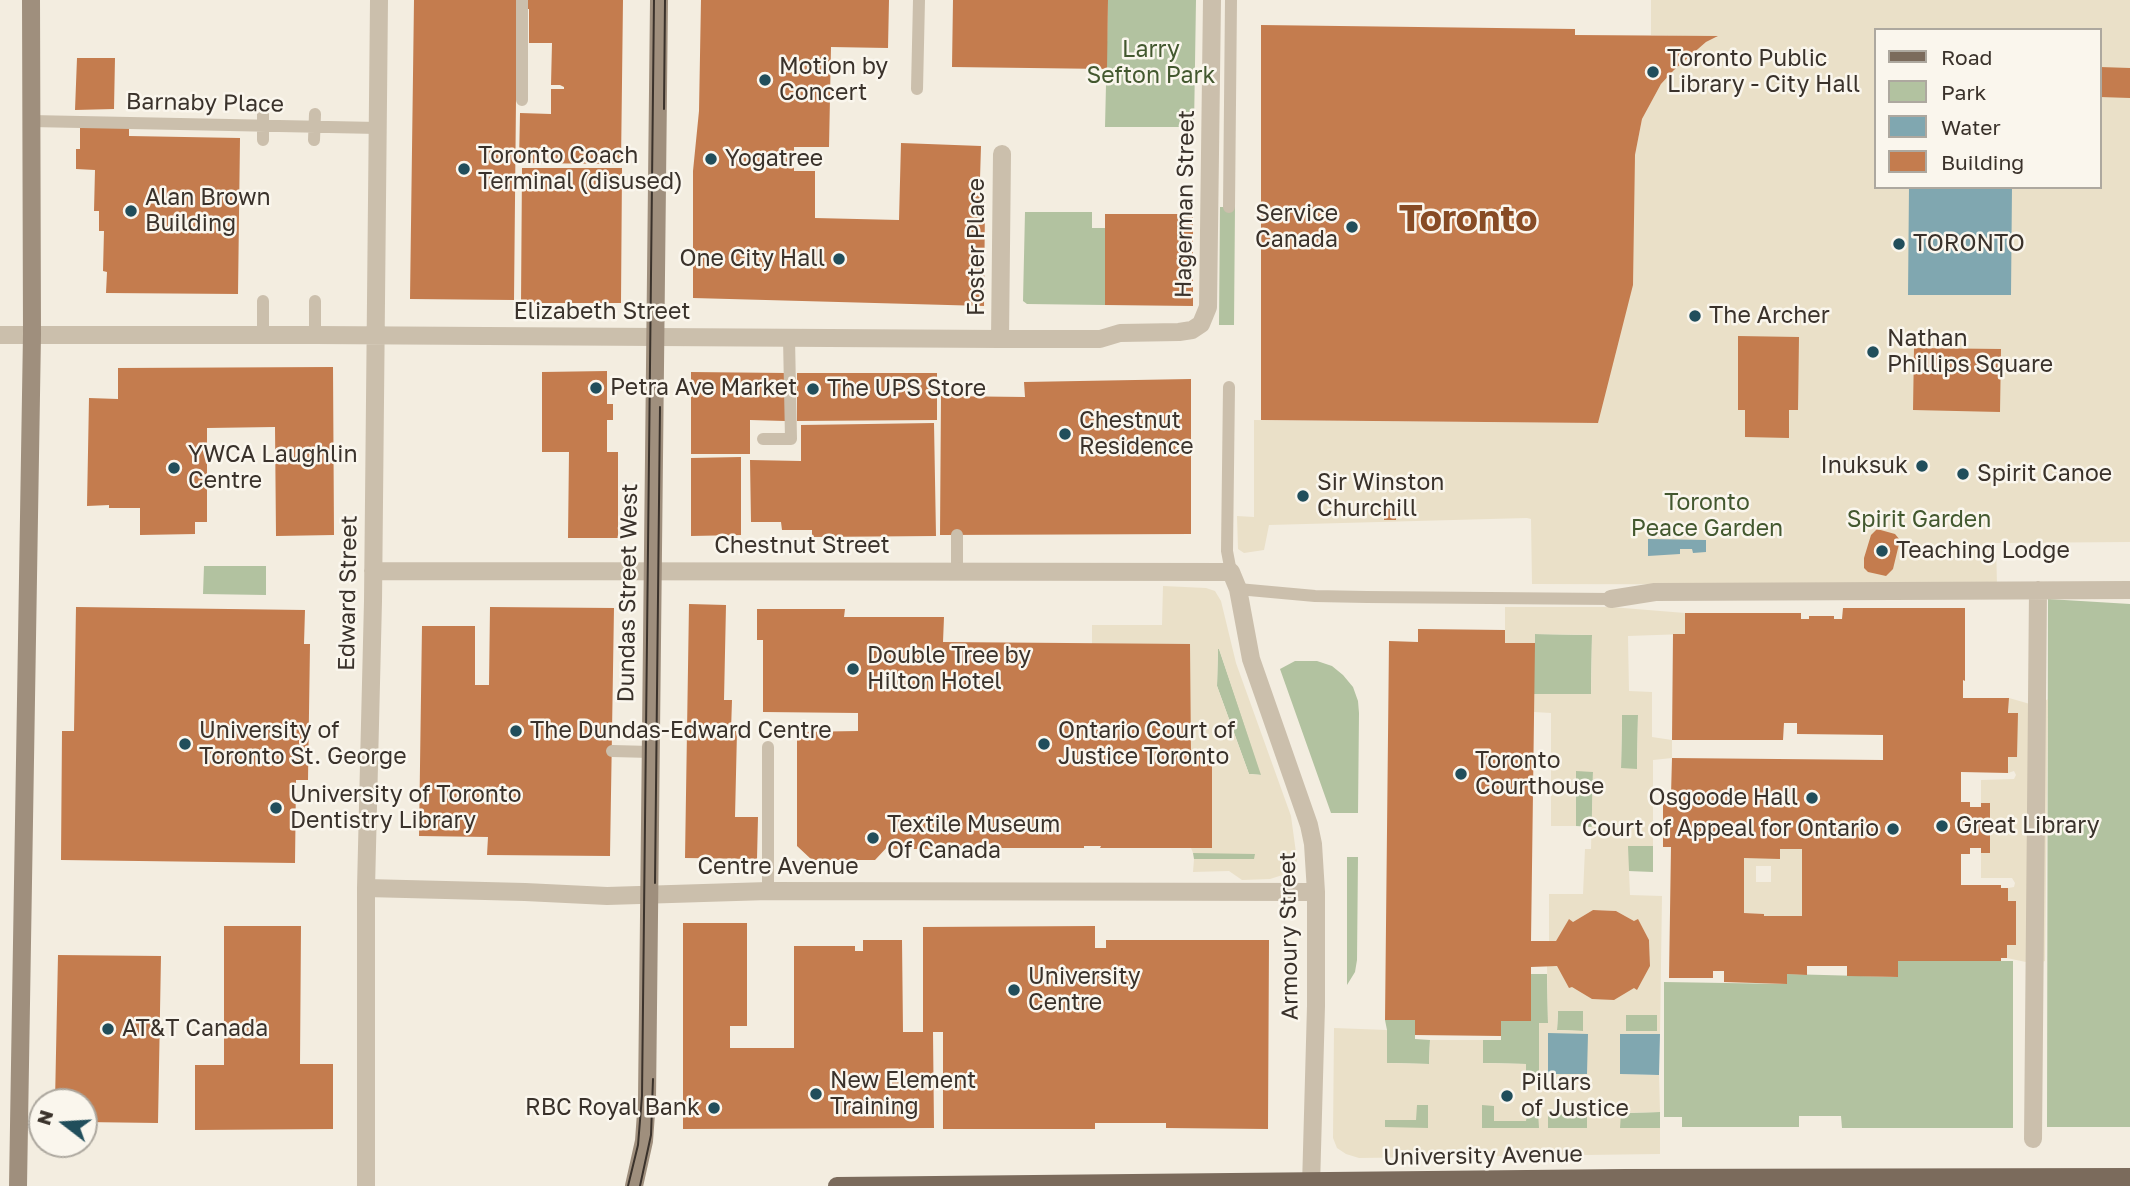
<!DOCTYPE html>
<html>
<head>
<meta charset="utf-8">
<style>
	body { margin:0 }
	#map { position:relative; width:2130px; height:1186px; overflow:hidden; background:#f3ede0; font-family:"Golos Text",sans-serif }
	canvas { display:block }
	.legend { position:absolute; left:1874px; top:28px; width:228px; height:161px; box-sizing:border-box; background:#faf6ed; border:2px solid #ada89f; margin:0; padding:9px 12px; list-style:none; font-size:21px; color:#3a322b }
	.legend li { display:flex; align-items:center; gap:14px; height:35px }
	.legend b { width:35px; border:2px solid #ada89f }
	.north { position:absolute; left:28px; top:1088px; width:70px; height:70px; box-sizing:border-box; background:#faf6ed; border:2px solid #ada89f; border-radius:50%; rotate:287deg; font-size:19px; font-weight:700; line-height:28px; text-align:center; color:#3a322b }
	.north::after { content:''; display:block; margin:auto; width:24px; height:32px; background:#214e5b; clip-path:polygon(50% 0,100% 100%,50% 72%,0 100%) }
</style>
</head>
<body>
<div id="map">
<canvas width="2130" height="1186"></canvas>
<ul class="legend">
<li><b style="height:9px;background:#7b6b5c"></b>Road</li>
<li><b style="height:19px;background:#b2c2a0"></b>Park</li>
<li><b style="height:19px;background:#80a7b0"></b>Water</li>
<li><b style="height:19px;background:#c47c4e"></b>Building</li>
</ul>
<div class="north">N</div>
</div>
<script>
const c = document.querySelector('canvas').getContext('2d');
c.lineJoin = 'round';
function fillPath(path, color) { c.fillStyle = color; c.fill(path, 'evenodd'); }
const poly = rows => new Path2D(rows.map(r => 'M' + r).join(''));
function stroke(path, color, width, dash) { c.strokeStyle = color; c.lineWidth = width; c.lineCap = dash ? 'butt' : 'round'; c.setLineDash(dash || []); c.stroke(path); }
function write(font, color, halo, rows, align = 'center') {
  c.font = font + ' "Golos Text",sans-serif'; c.lineWidth = 5; c.setLineDash([]); c.textBaseline = 'middle'; c.strokeStyle = halo; c.fillStyle = color; for (const [text, x, y, turn = 0] of rows) {
    c.save(); c.translate(x, y); c.rotate((+turn || 0) * Math.PI / 180); c.textAlign = isNaN(turn) ? turn : align; if (halo) c.strokeText(text, 0, 0); c.fillText(text, 0, 0); c.restore();
  }
}
fillPath(poly([
	[1108,0,1196,0,1194,127,1105,127],
	[1220,207,1235,207,1234,325,1219,325],
	[1025,212,1092,212,1092,228,1105,228,1105,305,1027,304,1023,301],
	[204,566,266,566,266,595,203,594],
	[2048,599,2130,604,2130,1127,2047,1127],
	[1534,634,1592,635,1591,695,1534,694],
	[1218,646,1262,775,1249,774,1217,686],
	[1295,661,1317,661,1332,666,1343,675,1353,687,1358,701,1359,713,1358,813,1331,813,1280,669],
	[1622,714,1638,715,1637,769,1621,769],
	[1576,771,1593,771,1592,827,1576,826],
	[1628,845,1653,846,1653,872,1628,871],
	[1193,853,1255,853,1255,859,1194,859],
	[1347,857,1358,857,1357,960,1355,972,1347,985],
	[1898,961,2013,961,2013,1128,1842,1128,1841,1116,1799,1116,1799,1127,1682,1127,1682,1117,1664,1117,1664,982,1786,984,1787,974,1897,977],
	[1531,974,1547,974,1548,1023,1539,1024,1539,1073,1526,1073,1526,1064,1483,1063,1483,1040,1501,1040,1501,1021,1530,1021],
	[1558,1011,1583,1011,1583,1031,1557,1030],
	[1626,1015,1657,1015,1657,1032,1626,1031],
	[1385,1020,1415,1020,1415,1039,1430,1040,1429,1064,1387,1063,1387,1030],
	[1416,1105,1428,1105,1428,1128,1385,1128,1385,1120,1416,1120],
	[1482,1105,1494,1105,1495,1121,1526,1120,1527,1112,1539,1112,1539,1128,1482,1128],
	[1548,1112,1588,1112,1587,1128,1547,1128],
	[1660,1112,1660,1128,1620,1128,1620,1113]
]), '#b2c2a0');
fillPath(poly([
	[1651,0,2130,0,2130,542,1996,543,1997,585,1532,584,1531,519,1527,518,1269,525,1264,550,1244,553,1238,549,1237,516,1254,517,1254,420,1598,423,1635,155,1642,119,1661,84,1674,70,1706,42,1717,37,1651,35],
	[1876,30,2100,30,2100,187,1876,187],
	[1163,586,1206,588,1215,591,1221,601,1236,663,1291,816,1297,860,1295,866,1289,873,1270,879,1242,880,1229,871,1193,872,1194,859,1254,859,1255,854,1193,853,1191,848,1191,756,1092,674,1092,625,1162,625],
	[1218,649,1219,649,1261,775,1249,774,1217,686],
	[1505,607,1611,607,1685,613,1685,634,1628,636,1629,691,1652,692,1652,737,1672,740,1672,758,1653,760,1653,846,1628,846,1630,895,1662,896,1660,1034,1620,1034,1620,1074,1659,1075,1660,1112,1621,1113,1620,1128,1660,1128,1660,1154,1359,1158,1346,1154,1337,1148,1333,1138,1334,1028,1387,1030,1387,1063,1429,1064,1430,1040,1483,1040,1483,1063,1526,1064,1526,1073,1539,1073,1539,1023,1548,1023,1547,966,1557,966,1569,987,1650,966,1649,940,1638,920,1634,921,1616,911,1593,910,1573,922,1569,920,1556,941,1549,941,1549,894,1583,894,1585,849,1591,849,1593,772,1576,771,1576,826,1551,826,1551,713,1534,712,1534,694,1591,694,1592,635,1535,634,1535,643,1505,643],
	[1622,715,1638,715,1637,769,1621,768],
	[1558,1011,1583,1011,1583,1031,1557,1030],
	[1626,1015,1657,1015,1657,1031,1626,1031],
	[1417,1105,1428,1105,1428,1128,1385,1127,1385,1120,1416,1120],
	[1482,1105,1494,1106,1494,1121,1526,1121,1527,1112,1538,1112,1539,1128,1482,1128],
	[1548,1112,1587,1112,1587,1128,1548,1128],
	[2009,698,2037,706,2048,699,2045,961,2035,964,2007,958,2008,888,2014,887,2015,883,2012,878,1981,878,1981,853,1990,852,1990,804,1981,803,1981,780,2014,779,2016,775,2014,771,2008,773],
	[1780,849,1802,849,1802,916,1764,916,1763,914,1744,913,1744,858,1780,858],
	[1756,866,1771,866,1771,882,1756,882]
]), '#eae0c8');
fillPath(poly([
	[1909,187,2012,187,2011,295,1908,295],
	[1648,539,1706,540,1706,552,1693,553,1692,549,1680,549,1680,554,1648,556],
	[1548,1033,1588,1034,1587,1074,1548,1074],
	[1620,1034,1660,1034,1659,1075,1620,1074]
]), '#80a7b0');
fillPath(poly([
	[414,0,517,0,514,300,410,299],
	[526,0,623,0,621,164,519,163,520,113,551,114,551,89,564,89,564,87,560,85,551,85,552,43,529,43,529,9,526,9],
	[701,0,889,0,888,48,831,47,829,147,794,147,794,171,815,171,815,218,899,220,901,143,981,146,980,179,983,179,983,202,985,202,984,306,693,298,693,171,699,111],
	[953,0,1108,0,1107,69,952,67],
	[1261,25,1575,29,1575,35,1718,36,1706,42,1674,70,1661,84,1642,119,1635,155,1633,285,1598,423,1261,420],
	[77,58,115,58,114,109,75,110],
	[2100,67,2130,68,2130,98,2100,97],
	[80,127,129,128,129,136,240,138,238,294,106,293,107,272,103,271,104,231,99,231,99,211,94,211,95,170,76,169,76,149,80,149],
	[522,168,622,168,621,303,521,303],
	[1105,214,1193,214,1193,306,1105,305],
	[1738,336,1799,337,1798,410,1789,410,1789,438,1745,437,1745,410,1738,410],
	[1914,348,2001,349,2000,412,1913,410],
	[333,367,334,535,276,536,275,427,207,428,207,522,195,522,195,534,140,535,140,508,109,508,109,505,87,506,89,398,118,399,118,368],
	[607,371,607,404,613,404,613,420,607,420,607,452,618,452,618,538,568,538,569,452,542,452,542,372],
	[691,372,786,373,785,421,750,420,750,454,691,454],
	[797,373,937,373,937,420,797,421],
	[1191,379,1191,534,940,535,941,396,1025,397,1024,382],
	[934,423,936,536,812,537,812,530,782,530,781,522,751,522,750,460,801,461,801,425],
	[741,457,741,535,691,536,691,458],
	[1384,509,1396,509,1396,520,1384,520],
	[1877,529,1895,534,1900,540,1893,569,1886,576,1868,572,1864,568,1864,558,1871,535],
	[689,604,726,605,724,700,732,700,731,731,737,731,735,817,758,817,757,859,685,858],
	[76,607,305,610,304,644,310,644,308,780,296,780,295,863,61,860,62,731,74,731],
	[490,607,614,608,610,856,487,855,488,837,419,836,422,626,475,626,475,685,489,685],
	[1843,608,1965,608,1965,681,1963,680,1963,698,2009,698,2008,713,2018,713,2017,757,2008,757,2008,773,1961,772,1961,802,1970,802,1970,807,1981,807,1981,803,1990,803,1990,853,1981,853,1981,848,1970,848,1970,854,1961,854,1961,885,2001,885,2001,888,2008,888,2008,901,2016,901,2016,945,2007,945,2007,958,2001,958,2001,961,1898,961,1898,977,1847,976,1847,966,1807,966,1807,975,1787,974,1787,984,1724,982,1724,971,1713,971,1713,978,1669,978,1671,847,1663,847,1663,795,1671,795,1672,758,1883,760,1883,735,1797,734,1797,723,1784,723,1783,740,1672,740,1673,634,1685,634,1685,613,1801,613,1801,619,1809,619,1809,616,1834,616,1834,619,1842,619],
	[1780,849,1802,849,1802,916,1764,916,1764,914,1744,913,1744,858,1780,859],
	[757,609,845,609,844,617,944,617,943,642,1190,644,1191,756,1212,755,1212,848,1100,848,1101,846,1084,846,1084,848,992,848,993,844,982,844,982,849,889,849,890,844,875,860,812,860,797,846,797,732,858,731,858,713,763,712,763,640,757,640],
	[1418,629,1505,630,1505,643,1535,643,1531,941,1556,941,1569,919,1573,922,1593,910,1616,911,1634,921,1638,919,1649,940,1650,966,1637,990,1634,988,1614,1000,1592,999,1572,987,1569,988,1557,966,1531,967,1531,1021,1501,1021,1501,1036,1415,1035,1415,1020,1385,1020,1389,641,1418,642],
	[683,923,747,923,747,1026,730,1026,730,1048,794,1048,794,946,855,946,855,951,863,951,863,940,902,940,903,1032,923,1032,923,927,1095,926,1095,948,1106,948,1106,940,1269,940,1268,1129,1166,1128,1166,1123,1095,1123,1095,1129,943,1129,943,1032,933,1032,934,1128,683,1129],
	[224,926,301,926,300,1064,333,1064,333,1129,195,1130,195,1065,224,1065],
	[58,955,161,956,158,1123,84,1122,84,1102,55,1102]
]), '#c47c4e');
stroke(poly([
	[522,0,522,100],
	[917,89,919,0],
	[31,121,378,128],
	[263,140,263,113],
	[314,140,315,114],
	[1229,207,1231,0],
	[315,301,315,335],
	[263,334,263,301],
	[1229,387,1227,551,1231,572],
	[763,439,791,439,789,338],
	[957,535,957,571],
	[1238,589,1315,596,1367,597,1611,599],
	[768,747,768,891],
	[612,751,651,752]
]), '#cbbfac', 12);
stroke(poly([
	[0,335,315,335,1000,339,1100,339,1120,333,1179,332,1192,330,1201,324,1208,307,1212,0],
	[1000,339,1002,154],
	[373,571,1231,572,1238,589,1251,659,1309,825,1313,844,1316,892,1316,1006,1311,1186],
	[1611,599,1655,592,2130,590],
	[366,888,525,892,607,896,768,891,1316,892],
	[2033,1139,2038,590],
	[366,1186,366,888,373,601,379,0]
]), '#cbbfac', 18);
stroke(poly([
	[18,1186,32,334,31,0],
	[634,1186,644,1141,647,1099,659,0]
]), '#9f8f7d', 18);
stroke(poly([
	[837,1186,1625,1178,2130,1177]
]), '#7b6b5c', 18);
stroke(poly([
	[664,109,665,0],
	[655,883,660,407],
	[628,1186,638,1145,642,1096,654,0],
	[640,1186,651,1135,653,1079]
]), '#3a322b', 2);
for (const [x, y, r, color] of [
	[1653,72,7,"#214e5b"],
	[765,80,7,"#214e5b"],
	[711,159,7,"#214e5b"],
	[464,169,7,"#214e5b"],
	[131,211,7,"#214e5b"],
	[1352,227,7,"#214e5b"],
	[1899,244,7,"#214e5b"],
	[839,259,7,"#214e5b"],
	[1695,316,7,"#214e5b"],
	[1873,352,7,"#214e5b"],
	[596,388,7,"#214e5b"],
	[813,389,7,"#214e5b"],
	[1065,434,7,"#214e5b"],
	[1922,466,7,"#214e5b"],
	[174,468,7,"#214e5b"],
	[1963,474,7,"#214e5b"],
	[1303,496,7,"#214e5b"],
	[1882,551,7,"#214e5b"],
	[853,669,7,"#214e5b"],
	[516,731,7,"#214e5b"],
	[185,744,7,"#214e5b"],
	[1044,744,7,"#214e5b"],
	[1461,774,7,"#214e5b"],
	[1812,798,7,"#214e5b"],
	[276,808,7,"#214e5b"],
	[1942,826,7,"#214e5b"],
	[1893,829,7,"#214e5b"],
	[873,838,7,"#214e5b"],
	[1014,990,7,"#214e5b"],
	[108,1029,7,"#214e5b"],
	[816,1094,7,"#214e5b"],
	[1507,1096,7,"#214e5b"],
	[714,1108,7,"#214e5b"]
]) { const dot = new Path2D(); dot.arc(x, y, r, 0, 2 * Math.PI); c.fillStyle = color; c.fill(dot); stroke(dot, '#faf6ed', 2.5); }
write('23px', '#43582f', '#faf6ed', [
	["Larry",1151,50],
	["Sefton Park",1151,76],
	["Toronto",1707,503],
	["Peace Garden",1707,529],
	["Spirit Garden",1919,520]
]);
write('23px', '#3a322b', '#faf6ed', [
	["Toronto Public",1667,59],
	["Library - City Hall",1667,85],
	["Motion by",779,67],
	["Concert",779,93],
	["Toronto Coach",478,156],
	["Terminal (disused)",478,182],
	["Yogatree",725,159],
	["Alan Brown",145,198],
	["Building",145,224],
	["Service",1338,214,"right"],
	["Canada",1338,240,"right"],
	["TORONTO",1913,244],
	["One City Hall",825,259,"right"],
	["The Archer",1709,316],
	["Nathan",1887,339],
	["Phillips Square",1887,365],
	["Petra Ave Market",610,388],
	["The UPS Store",827,389],
	["Chestnut",1079,421],
	["Residence",1079,447],
	["YWCA Laughlin",188,455],
	["Centre",188,481],
	["Inuksuk",1908,466,"right"],
	["Spirit Canoe",1977,474],
	["Sir Winston",1317,483],
	["Churchill",1317,509],
	["Teaching Lodge",1896,551],
	["Double Tree by",867,656],
	["Hilton Hotel",867,682],
	["University of",199,731],
	["Toronto St. George",199,757],
	["The Dundas-Edward Centre",530,731],
	["Ontario Court of",1058,731],
	["Justice Toronto",1058,757],
	["Toronto",1475,761],
	["Courthouse",1475,787],
	["University of Toronto",290,795],
	["Dentistry Library",290,821],
	["Osgoode Hall",1798,798,"right"],
	["Textile Museum",887,825],
	["Of Canada",887,851],
	["Great Library",1956,826],
	["Court of Appeal for Ontario",1879,829,"right"],
	["University",1028,977],
	["Centre",1028,1003],
	["AT&T Canada",122,1029],
	["New Element",830,1081],
	["Training",830,1107],
	["Pillars",1521,1083],
	["of Justice",1521,1109],
	["RBC Royal Bank",700,1108,"right"]
], 'left');
write('23px', '#3a322b', '#faf6ed', [
	["Barnaby Place",205,103,1],
	["Hagerman Street",1185,204,-89],
	["Foster Place",977,247,-90],
	["Elizabeth Street",602,312],
	["Chestnut Street",802,546],
	["Edward Street",348,593,-89],
	["Dundas Street West",628,593,-89],
	["Centre Avenue",778,867],
	["Armoury Street",1289,936,-91],
	["University Avenue",1483,1156,-1]
]);
write('bold 37px', '#874b25', '#faf6ed', [
	["Toronto",1468,219]
]);
</script>
</body>
</html>
